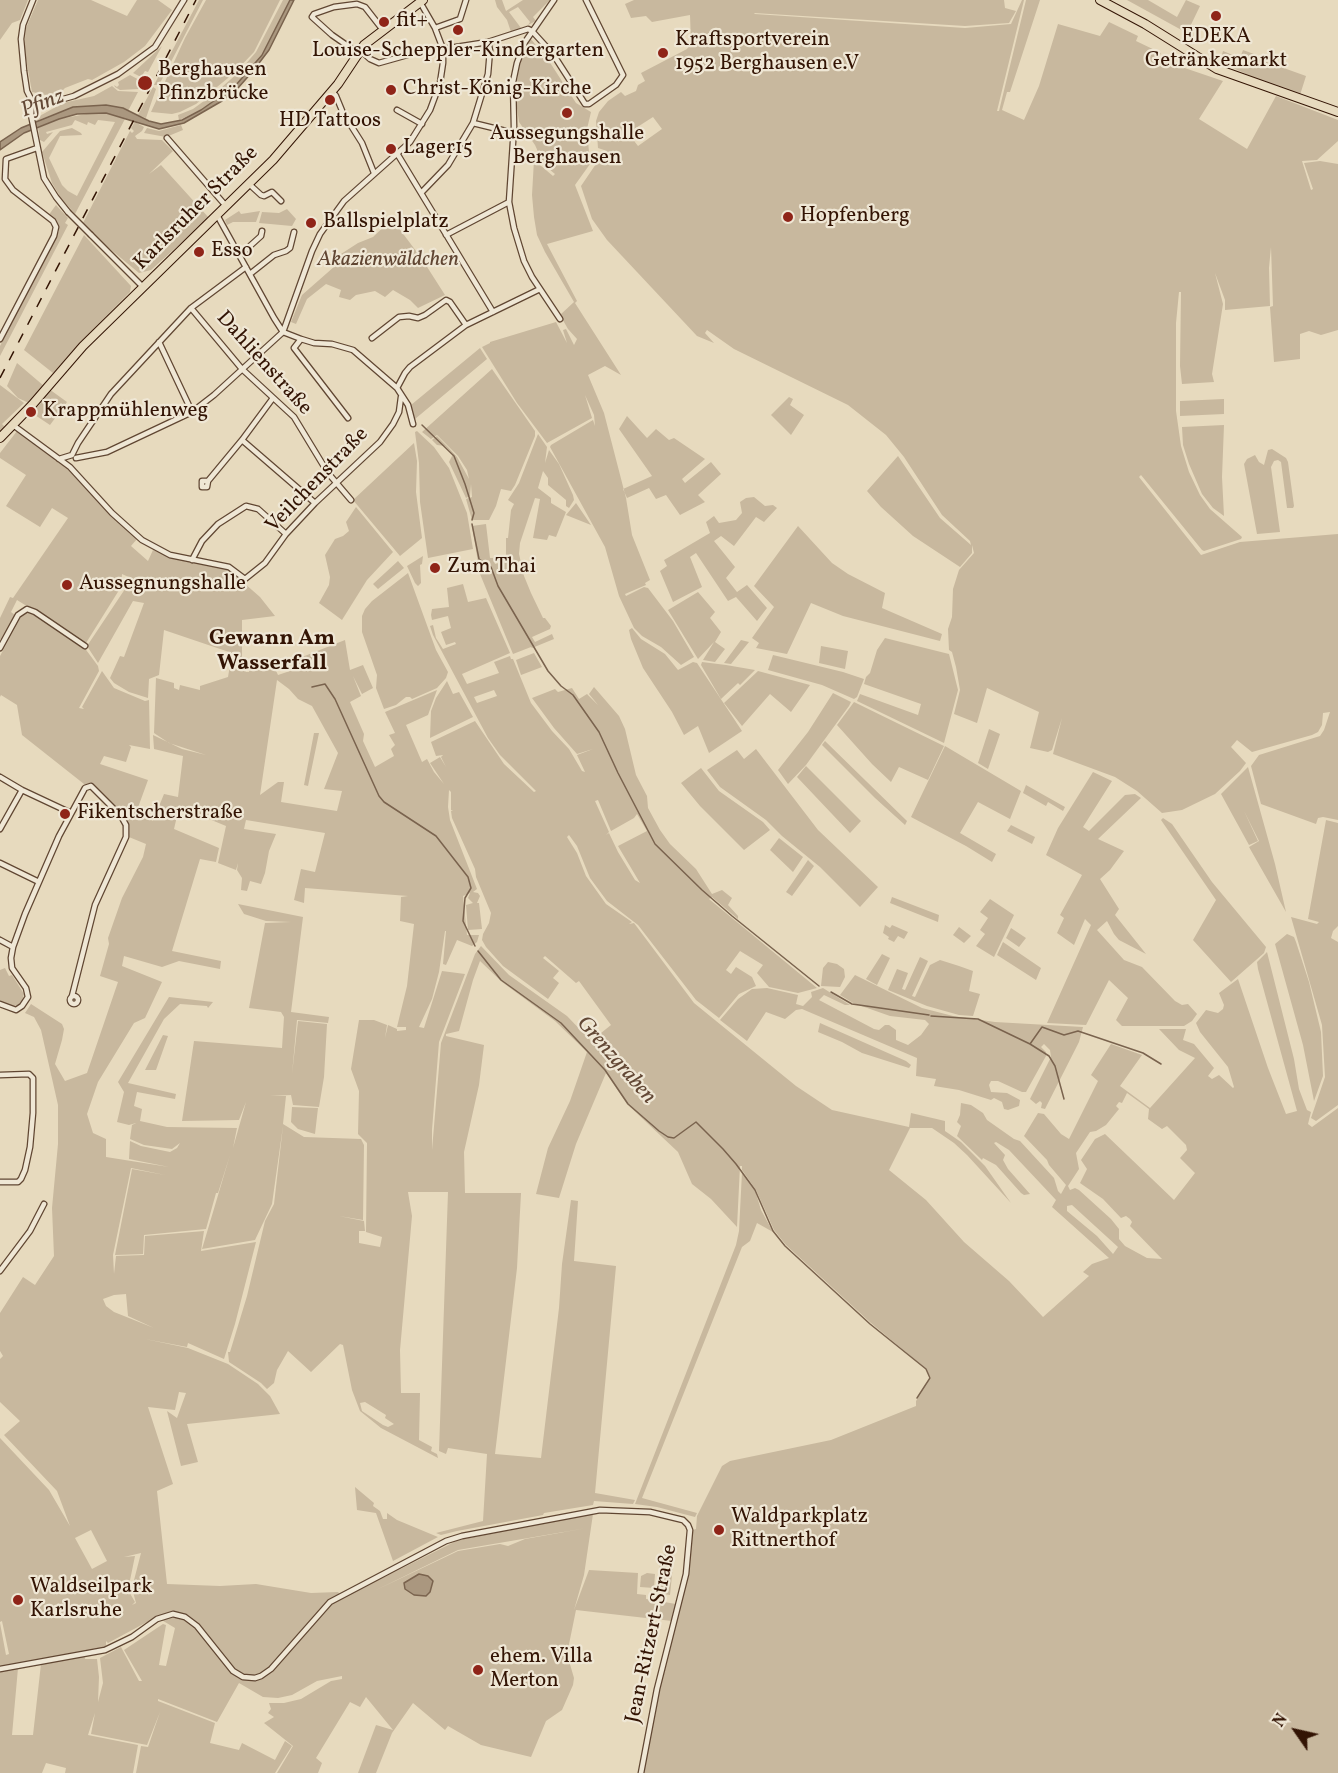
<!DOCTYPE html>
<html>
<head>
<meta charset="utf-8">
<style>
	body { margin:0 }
	#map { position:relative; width:1338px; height:1773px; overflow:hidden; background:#e7dabe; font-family:Vollkorn,serif }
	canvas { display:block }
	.north { position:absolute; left:1266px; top:1701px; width:60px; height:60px; -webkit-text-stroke:4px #efe7d5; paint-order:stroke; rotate:304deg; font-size:16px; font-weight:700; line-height:24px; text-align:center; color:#331404 }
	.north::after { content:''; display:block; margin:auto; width:21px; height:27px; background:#331404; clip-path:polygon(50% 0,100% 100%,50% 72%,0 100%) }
</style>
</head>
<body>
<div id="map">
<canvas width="1338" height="1773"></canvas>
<div class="north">N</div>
</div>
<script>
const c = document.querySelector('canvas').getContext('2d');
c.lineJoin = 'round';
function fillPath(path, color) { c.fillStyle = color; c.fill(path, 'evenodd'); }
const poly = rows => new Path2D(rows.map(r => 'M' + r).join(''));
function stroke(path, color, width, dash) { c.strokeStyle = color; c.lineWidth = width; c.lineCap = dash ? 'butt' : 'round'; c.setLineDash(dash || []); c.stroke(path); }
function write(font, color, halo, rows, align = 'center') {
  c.font = font + ' Vollkorn,serif'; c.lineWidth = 4.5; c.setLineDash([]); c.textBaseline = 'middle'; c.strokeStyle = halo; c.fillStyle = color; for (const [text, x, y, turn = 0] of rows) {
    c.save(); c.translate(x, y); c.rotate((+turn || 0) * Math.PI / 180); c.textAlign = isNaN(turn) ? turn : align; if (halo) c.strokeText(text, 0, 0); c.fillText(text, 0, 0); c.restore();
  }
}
fillPath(poly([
	[0,0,28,0,20,20,12,23,0,40],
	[38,0,91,0,127,16,137,0,158,0,172,10,145,46,124,62,92,80,88,79,65,88,60,93,46,95,32,92,24,48,26,28],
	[199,0,203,0,159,85,154,85],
	[206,0,280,0,254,52,233,74,196,104,180,112,172,114,151,112,185,38],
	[283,0,290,0,264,51,250,69,235,85,219,98,201,110,179,120,178,115,193,109,215,93,238,73,256,52],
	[495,0,502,0,506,11,523,0,550,0,533,17,536,21,528,25,530,22,518,7,509,12,521,28,511,32,507,20,497,7],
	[634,0,1004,0,1005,8,1016,11,1009,23,965,26,754,13,755,14,965,28,1011,24,1022,0,1024,0,997,111,999,111,1026,0,1040,0,1010,92,1007,92,1002,110,1024,120,1039,86,1058,24,1100,36,1109,22,1138,36,1136,41,1161,53,1159,57,1164,61,1223,81,1199,119,1247,149,1276,96,1338,120,1338,141,1317,160,1302,161,1311,190,1313,189,1304,163,1320,161,1338,164,1338,330,1321,335,1309,331,1300,334,1300,359,1274,362,1270,307,1273,306,1271,247,1269,268,1270,306,1225,310,1225,300,1215,273,1223,304,1212,374,1214,382,1182,384,1180,366,1181,292,1179,292,1176,323,1176,411,1181,446,1189,472,1200,495,1210,509,1242,537,1241,539,1204,551,1202,550,1141,475,1139,477,1201,555,1240,542,1338,534,1338,820,1323,817,1318,818,1316,824,1261,804,1251,766,1259,755,1320,736,1324,730,1330,712,1323,713,1322,725,1318,732,1312,735,1252,752,1237,740,1231,747,1246,763,1240,771,1215,794,1182,810,1162,813,1137,791,1115,777,1053,754,1062,718,1052,750,1048,752,1030,748,1039,712,987,688,977,723,954,714,960,690,956,667,952,652,949,650,948,629,952,617,953,589,959,570,974,553,972,545,972,553,960,567,913,536,881,507,867,491,898,456,940,518,971,545,970,541,942,515,904,457,886,435,848,405,734,349,707,330,705,333,714,343,697,336,607,240,592,219,581,186,598,161,607,151,598,148,596,121,599,112,608,101,621,92,625,96,636,91,638,85,645,81,641,73,687,49,691,43,690,15,652,22,646,16,631,18,625,4],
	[653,117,662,129,638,146,628,133],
	[1127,0,1148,0,1177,17,1186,0,1200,6,1187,33],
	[530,38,549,61,576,103,591,112,587,129,590,164,575,185,593,231,547,244,577,301,575,303,621,375,605,366,588,375,604,413,626,498,632,535,650,580,645,583,646,585,625,594,626,596,644,587,648,588,673,621,694,657,681,665,661,647,642,636,634,628,619,596,605,547,550,447,551,445,593,420,595,426,594,415,585,395,592,418,547,443,517,403,482,347,490,343,490,342,556,322,567,343,563,330,566,329,574,345,577,339,568,329,560,315,574,302,545,252,537,235,534,217,532,195,534,160,553,176,555,174,544,165,535,145,519,122,515,94,519,67],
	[162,46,148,72,145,71,141,77,133,73],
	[1243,50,1254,54,1253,57,1306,76,1300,95,1268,84,1222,63,1221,58,1223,51,1240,58],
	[130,75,143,82,139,89,120,90,115,87,114,85,117,87,119,85,118,82],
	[112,86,118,91,138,92,128,111,106,105,73,107,36,121,36,118,63,103,94,96],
	[153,87,156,89,146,118,138,115],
	[92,113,106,113,125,119,75,214,61,198,52,183,42,152,60,131,72,128,81,133,82,135,60,136,49,158,62,185,68,191,77,196,115,122,98,120,95,125,88,122,87,125,75,120,72,125,46,132,47,134,53,132,44,142,40,140,38,128,59,119],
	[135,122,144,127,142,131,135,136,137,139,162,140,173,151,149,174,161,165,209,218,151,270,139,273,104,244,83,223,130,131,132,133,134,131,131,128],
	[181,125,183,130,166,137,144,133,147,128,159,131],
	[56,205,68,218,65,223,68,225,0,356,0,346,59,231,55,221,48,216],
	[287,209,296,219,292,226,259,223,262,212,279,213],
	[239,211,241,214,260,211,256,222,233,222,227,225,225,220],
	[392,219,422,259,445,295,418,308,410,300,393,290,385,297,375,291,356,295,350,300,339,297,341,290,326,284,307,299,296,324,291,322,302,295,335,266,341,254,358,243,373,237],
	[84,235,131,286,130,292,79,344,53,373,24,350],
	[480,348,487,359,415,419,411,405],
	[17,363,44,386,29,403,18,398,7,386],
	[492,369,535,431,535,436,515,485,511,491,501,489,496,506,489,520,472,520,466,499,472,497,471,484,470,496,466,498,449,462,453,454,445,446,437,445,432,440,437,436,448,447,457,457,469,479,467,470,458,456,437,435,431,439,422,432],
	[0,385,24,403,2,424,5,427,0,432],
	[49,389,67,402,50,425,32,413,40,404],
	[789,397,793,399,790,405,804,415,791,435,771,415],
	[1224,399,1224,414,1180,416,1180,401],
	[627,416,647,438,656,429,669,440,674,438,705,459,682,479,685,483,711,462,721,474,698,495,705,502,680,515,666,495,656,499,649,488,627,498,623,489,652,476,619,429],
	[1224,425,1222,477,1224,516,1213,508,1202,494,1189,464,1183,445,1182,427],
	[17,431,75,475,101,505,137,539,131,546,148,561,153,550,188,562,221,566,228,569,260,597,275,616,242,620,242,665,246,672,249,672,250,666,261,670,264,662,271,660,278,675,293,670,292,661,345,640,350,670,363,665,373,688,362,694,353,676,361,696,350,702,364,734,363,741,375,767,394,756,391,749,395,745,389,735,395,733,385,712,437,690,428,715,406,725,422,762,427,759,434,772,444,784,430,763,440,757,446,767,441,757,443,755,436,756,431,742,475,721,504,764,534,792,536,791,500,755,488,738,433,635,430,626,433,625,436,638,443,649,456,644,455,642,446,645,441,632,451,628,448,616,432,620,431,615,432,609,449,607,447,588,463,584,468,602,486,598,510,653,462,674,467,684,499,673,494,662,510,656,511,659,513,659,531,703,552,731,569,749,582,771,585,772,577,755,593,749,577,754,554,728,532,698,555,689,558,692,572,688,579,699,587,694,598,705,589,694,594,687,619,716,625,729,636,775,647,796,648,808,660,830,670,844,696,869,712,894,722,890,732,898,728,905,738,916,738,919,712,897,709,899,817,988,798,993,769,987,757,973,763,965,740,951,726,970,731,974,736,967,752,977,756,986,739,994,719,1018,696,1000,638,925,607,901,590,878,577,846,569,835,567,837,577,853,586,876,606,904,632,922,629,924,634,923,694,1003,796,1086,832,1110,909,1127,911,1113,945,1121,945,1131,961,1142,985,1166,1011,1203,967,1155,954,1143,932,1128,910,1128,889,1170,926,1200,964,1242,1009,1281,1043,1317,1089,1276,1083,1272,1092,1264,1109,1258,1052,1207,1056,1200,1009,1150,996,1142,994,1143,1005,1155,1003,1160,1008,1169,1030,1194,1024,1195,1021,1193,996,1165,983,1158,982,1160,957,1136,961,1126,957,1122,960,1115,961,1103,971,1105,983,1113,987,1120,1014,1139,1020,1141,1054,1178,1058,1191,1061,1194,1066,1185,1049,1165,1047,1160,1024,1136,1038,1113,1044,1114,1061,1134,1069,1139,1098,1081,1091,1075,1111,1044,1142,1055,1120,1086,1150,1108,1195,1058,1179,1050,1159,1029,1186,1029,1183,1040,1194,1044,1214,1068,1208,1076,1212,1079,1219,1075,1233,1088,1234,1087,1228,1067,1200,1032,1196,1023,1206,1010,1218,1013,1223,1009,1224,1005,1219,993,1238,979,1268,1068,1286,1114,1297,1111,1258,969,1257,962,1267,952,1294,1059,1299,1089,1307,1110,1311,1112,1308,1124,1312,1127,1338,1108,1338,1773,643,1773,654,1714,687,1573,693,1530,696,1529,697,1516,722,1466,730,1461,831,1440,916,1406,916,1401,931,1378,926,1369,871,1323,786,1245,774,1230,756,1190,742,1170,742,1166,740,1166,737,1227,711,1199,692,1184,678,1152,627,1104,606,1073,576,1144,559,1198,536,1194,548,1148,570,1101,587,1052,555,1021,502,982,480,961,473,980,459,1031,446,1034,446,1036,484,1045,479,1085,464,1152,465,1193,521,1193,517,1268,495,1454,541,1458,559,1308,562,1264,571,1200,578,1201,574,1261,616,1266,595,1493,635,1500,633,1504,594,1501,593,1505,544,1513,543,1515,457,1531,441,1535,436,1533,483,1521,487,1454,448,1448,446,1454,439,1451,448,1192,408,1192,412,1216,400,1350,401,1393,420,1393,419,1440,432,1447,431,1451,437,1454,438,1458,381,1428,360,1411,352,1390,343,1345,340,1344,311,1372,288,1351,277,1370,274,1383,267,1389,261,1383,229,1362,228,1352,230,1352,247,1296,265,1221,274,1204,283,1126,272,1204,255,1240,202,1249,230,1155,218,1193,216,1193,206,1229,144,1235,143,1254,115,1255,132,1169,165,1175,131,1168,113,1255,114,1274,116,1256,144,1255,145,1236,204,1231,201,1251,256,1242,235,1324,224,1359,188,1343,187,1347,145,1339,188,1348,228,1364,258,1384,270,1396,280,1414,187,1424,198,1462,181,1466,167,1411,177,1418,186,1393,179,1392,175,1410,148,1407,173,1484,157,1491,167,1584,220,1586,256,1584,311,1593,338,1592,343,1598,458,1540,593,1514,584,1575,574,1610,589,1570,638,1573,637,1594,646,1595,646,1599,676,1604,672,1621,576,1610,567,1654,574,1678,573,1685,562,1710,546,1721,531,1757,481,1745,448,1726,445,1730,413,1703,392,1733,376,1773,358,1773,376,1725,393,1730,366,1697,360,1707,350,1702,316,1758,322,1763,318,1773,277,1773,293,1746,264,1723,274,1717,268,1713,271,1709,269,1703,284,1703,301,1699,331,1681,342,1679,342,1676,317,1681,292,1695,278,1698,263,1697,239,1683,217,1722,158,1699,158,1701,215,1723,210,1743,239,1750,242,1743,275,1760,285,1741,292,1746,275,1773,136,1773,141,1746,148,1747,160,1712,147,1745,91,1734,95,1713,88,1735,138,1745,133,1773,65,1773,66,1768,46,1763,42,1773,0,1773,0,1623,6,1655,9,1654,2,1621,0,1622,0,1438,49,1490,70,1526,57,1491,4,1435,20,1421,0,1402,0,1359,3,1356,0,1351,0,1313,23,1277,35,1285,54,1256,52,1208,58,1144,58,1105,41,1030,34,1017,25,1013,31,1004,62,1024,64,1029,62,1040,55,1064,65,1081,87,1073,118,982,100,976,109,944,108,938,122,898,143,857,146,844,124,835,122,823,117,813,84,784,22,735,17,705,1,695,0,697,0,656,23,613,28,610,81,643,98,666,99,671,79,708,84,709,82,707,102,671,114,688,145,701,149,700,150,749,129,745,131,747,126,762,104,756,100,764,148,780,136,813,153,821,164,794,178,797,183,756,154,749,153,735,182,749,206,755,169,743,154,733,156,678,174,683,174,688,179,690,180,685,200,690,200,686,228,677,232,653,164,630,159,675,149,679,148,698,129,692,114,683,110,678,120,656,124,657,144,603,133,601,98,663,87,646,125,589,135,592,133,579,122,574,121,587,86,643,17,600,11,612,15,615,2,640,0,639,0,618,10,597,13,598,68,518,52,508,40,527,6,506,26,475,0,458,0,453],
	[277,680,289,689,298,699,312,706,338,753,324,789,342,791,337,811,281,802,284,782,278,782,260,795],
	[494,690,497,696,477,703,474,697],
	[449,790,451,792,451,810,453,810,451,811,452,818,475,869,476,877,491,913,489,923,483,934,482,940,486,947,503,966,548,999,559,983,553,978,559,971,543,958,545,956,576,983,579,981,611,1025,591,1041,567,1016,509,975,481,946,475,954,441,1043,432,1150,432,1130,439,1042,465,974,442,971,424,1028,419,1027,432,999,439,972,445,931,446,931,443,964,446,965,457,940,472,946,477,942,479,935,467,935,463,896,470,893,468,898,473,903,466,905,468,930,482,929,479,903,477,903,480,896,478,893,473,892,477,889,450,820,448,807],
	[598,800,611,831,634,818,637,814,647,831,618,846,640,883,635,880,618,852,609,833,606,835,609,832,595,801],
	[178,812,209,819,226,826,218,863,236,870,238,863,237,870,242,878,241,890,247,891,250,881,261,884,265,873,269,851,276,834,244,829,246,820,325,833,315,872,301,869,294,900,304,903,305,888,408,896,401,897,400,921,414,924,407,986,397,1027,406,1027,406,1030,397,1031,397,1029,388,1025,385,1038,387,1025,374,1020,359,1020,351,1069,359,1091,358,1134,367,1143,366,1232,382,1237,380,1247,359,1243,359,1231,365,1231,364,1221,339,1216,363,1220,364,1145,361,1139,304,1137,283,1124,286,1096,270,1096,291,1095,293,1105,319,1107,324,1077,327,1024,298,1021,292,1074,297,1020,328,1023,329,1017,291,1012,303,917,238,904,244,914,266,921,291,922,265,923,249,1008,281,1012,284,1017,282,1048,194,1041,182,1121,239,1120,246,1102,233,1148,237,1128,167,1127,140,1121,142,1109,134,1106,137,1092,175,1099,176,1094,128,1083,164,1019,180,1004,207,1006,208,1008,213,1002,169,997,118,1082,124,1092,117,1122,129,1125,136,1123,132,1125,130,1139,144,1145,172,1149,180,1143,177,1148,170,1152,141,1146,130,1141,129,1159,169,1167,106,1157,106,1139,93,1133,87,1114,98,1082,134,1023,145,1018,162,982,122,966,124,956,162,967,179,961,220,969,221,961,172,951,200,859,216,862,219,848,174,829],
	[1127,1093,1149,1109,1148,1119,1162,1129,1167,1126,1186,1145,1187,1150,1180,1158,1195,1173,1174,1200,1105,1134,1095,1139,1081,1160,1087,1169,1080,1183,1103,1199,1121,1218,1126,1216,1130,1219,1132,1222,1130,1226,1162,1259,1147,1258,1125,1246,1119,1239,1119,1229,1111,1219,1079,1190,1075,1188,1070,1190,1068,1186,1079,1169,1076,1153,1090,1132,1096,1131,1106,1125,1119,1109,1116,1106,1119,1102,1122,1103],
	[1072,1205,1118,1247,1113,1254,1097,1236,1067,1211,1067,1206],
	[126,1294,128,1316,154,1328,114,1312,106,1306,103,1299,114,1295],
	[365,1402,386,1415,385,1418,394,1424,388,1427,383,1425,362,1411,360,1403],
	[587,1528,525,1539,508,1546,500,1544,458,1551,374,1591,458,1550],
	[91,1530,107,1561,92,1569,75,1538],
	[141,1553,132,1588,136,1603,132,1605,135,1602,128,1590,135,1556,124,1557],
	[160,1619,175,1628,166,1666,159,1665,166,1625,163,1624,124,1650,142,1681,139,1681,121,1647,100,1658,103,1683,98,1702,99,1677,97,1659,85,1659,84,1652,106,1648,106,1641,108,1643,147,1622],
	[41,1664,33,1735,12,1735,18,1668],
	[417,431,434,447,449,468,467,513,473,549,428,558,420,502,419,463,415,432],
	[538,434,547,447,545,463,549,450,559,464,573,495,574,500,569,508,566,506,566,500,548,485,548,478,543,471,538,488,551,498,551,503,566,512,556,537,549,535,547,540,533,538,540,499,535,498,520,543,519,554,524,576,531,593,543,618,545,618,551,626,550,629,532,637,535,642,552,634,554,639,532,648,531,647,513,654,480,574,472,526,486,524,490,558,493,558,495,564,506,561,506,538,508,538,511,510,514,504,508,500,519,483],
	[414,443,417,461,416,492,422,538,400,556,353,500],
	[1272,449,1286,458,1288,462,1294,506,1293,508,1287,508,1281,462,1278,460,1274,461,1271,467,1280,532,1257,534,1244,464,1247,459,1255,455,1259,462,1264,465,1268,450],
	[754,497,765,506,773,505,777,508,764,522,756,517,734,546,721,536,714,541,735,567,726,578,737,592,747,585,767,608,757,621,736,597,728,601,696,553,690,557,702,587,673,602,660,571,667,566,664,560,710,533,706,522,714,516,719,523,736,520,742,513,740,502,746,498],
	[576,503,591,525,566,515],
	[356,507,393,552,367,580,342,620,319,603,329,585,330,577,325,555,335,539,343,536,349,531,346,522],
	[798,526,832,563,848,574,885,593,882,608,942,634,940,641,843,616,811,603,787,654,756,648,759,643,752,638,774,607,754,586],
	[423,556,422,564,420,565,421,583,418,586,415,583,407,566],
	[398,561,404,568,378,589,373,584],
	[408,573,436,650,448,672,446,678,437,688,412,699,410,697,406,697,396,705,384,709,376,688,377,675,362,632,362,616,365,609,372,601],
	[698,592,715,612,710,618,721,632,715,642,725,649,715,662,703,660,714,642,698,659,668,610],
	[632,628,641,639,665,654,678,670,693,662,697,663,742,731,709,753,698,726,684,735,672,712,643,668,631,639,629,630],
	[885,638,949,654,958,690,944,743,857,701,860,694,918,715,921,704,864,684,866,677,870,673,877,650],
	[741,640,749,642,731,664,724,663],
	[821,646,848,651,845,669,819,663],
	[534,653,542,667,521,675,516,660],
	[773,655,843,672,864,679,857,697,854,699,822,685,768,670],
	[702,662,726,665,755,670,740,685,738,683,721,699,701,665],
	[758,671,810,685,791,712,770,694,742,726,724,703],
	[447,681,453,694,459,692,473,717,430,738,431,711,436,698],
	[833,693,851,702,849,706,806,765,788,784,778,770,808,732],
	[854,702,944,746,928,780,899,767,891,782,872,764,837,725],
	[989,729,1000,734,988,769,978,763],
	[314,733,319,733,308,786,304,785],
	[825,741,907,821,905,825,875,798,822,745],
	[945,746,1021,791,1010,819,978,802,960,833,996,854,992,862,966,846,911,817],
	[756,749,818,830,878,887,860,907,820,867,782,836,766,820,720,787,707,770,737,750,744,759],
	[806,766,861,821,850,833,797,777],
	[1248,767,1275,864,1286,912,1249,847,1259,841,1244,811,1258,841,1249,845,1221,794],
	[701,768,719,791,763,822,770,830,744,850,700,806,681,783],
	[1093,772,1112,781,1083,827,1089,831,1125,795,1135,794,1141,798,1098,839,1124,851,1110,870,1100,879,1119,909,1115,915,1146,954,1119,940,1114,934,1107,921,1097,930,1124,960,1142,967,1175,1001,1182,1005,1188,1004,1197,1014,1192,1021,1184,1026,1122,1026,1116,1020,1128,998,1109,980,1086,1025,1047,1023,1091,925,1085,919,1074,945,1057,933,1064,918,1060,915,1082,875,1046,855,1058,828],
	[1026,785,1065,807,1063,811,1048,802,1046,806,1023,793],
	[1163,818,1172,824,1212,882,1266,947,1264,953,1231,982,1193,940,1216,900,1161,820],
	[1326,820,1338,823,1338,926,1333,931,1331,938,1338,942,1338,1105,1316,1121,1311,1118,1325,1077,1322,1025,1291,917,1317,924,1319,922,1308,919],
	[1011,825,1035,837,1032,844,1007,831],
	[779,838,803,857,793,872,770,850],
	[808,860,814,866,792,896,786,892],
	[892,897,939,915,938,922,890,903],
	[990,899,1014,915,994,957,976,946,985,934,980,930,988,918,980,912],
	[885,925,890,928,892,925,908,932,904,939,898,936,894,942,888,939,889,937,883,933],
	[959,927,971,936,964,943,953,935],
	[1011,928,1026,938,1019,947,1006,938],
	[1287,934,1294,937,1296,942,1309,982,1321,1032,1323,1076,1314,1101,1303,1045,1275,944],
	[1003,942,1041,968,1036,980,997,955],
	[882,954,890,958,877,985,866,979],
	[920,957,928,961,912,996,915,997,930,965,940,960,959,966,973,971,969,991,980,994,973,1016,959,1015,927,1006,888,990,897,969,908,973,902,989,905,990],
	[828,962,837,964,844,969,845,977,840,987,821,986,823,968],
	[5,968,9,976,12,975,24,994,22,1001,18,1005,11,1007,0,1001,0,970],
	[855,975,922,1008,953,1016,995,1022,1083,1027,1079,1042,1045,1109,1041,1108,1042,1103,1040,1101,1036,1104,1030,1099,1051,1057,1050,1050,1044,1044,1041,1047,1046,1052,1046,1056,1026,1092,1022,1092,998,1081,991,1081,989,1085,991,1092,1007,1093,1020,1100,1019,1106,1008,1110,1004,1109,1002,1102,994,1098,991,1100,959,1090,934,1086,936,1079,916,1076,917,1058,802,1009,796,1010,785,1019,766,1012,747,1041,720,1020,738,999,752,989,767,988,798,995,796,1004,803,1006,812,997,811,992,823,988,850,1005,845,1005,824,995,819,1000,874,1029,879,1030,885,1025,889,1025,896,1030,896,1040,908,1045,921,1035,929,1024,925,1020,890,1016,853,1003,840,995],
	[820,1023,906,1061,911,1065,909,1068,862,1053,842,1042,818,1032],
	[163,1035,168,1036,156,1070,145,1070],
	[292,1107,318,1108,315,1134,298,1129,291,1122],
	[742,1172,755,1190,761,1210,773,1232,757,1223,750,1241,742,1247,642,1498,697,1513,695,1517,657,1507,635,1504,736,1245,739,1231],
	[355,1487,374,1503,373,1506,380,1511,383,1519,387,1519,387,1513,397,1520,438,1537,393,1561,376,1513,357,1510],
	[661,1554,674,1555,670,1595,657,1593],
	[647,1573,655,1574,654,1588,640,1587,641,1576]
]), '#c8b89e');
const water = poly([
	[290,0,294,0,269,50,253,71,238,88,222,101,184,123,159,129,106,113,77,114,59,119,24,133,0,150,0,142,21,128,73,107,106,105,123,108,149,121,161,124,182,120,201,110,235,86,262,55,290,0],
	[419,1574,428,1576,433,1581,430,1592,426,1596,414,1595,405,1589,404,1583,419,1574]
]);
fillPath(water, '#aa977f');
stroke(water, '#7a634e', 1.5);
stroke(poly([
	[422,425,454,456,465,484,474,513,472,520],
	[472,524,479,559,491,567,498,586,548,671,561,686,573,695,599,732,618,773,655,844,702,890,732,916,819,986],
	[312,687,325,684,335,699,379,796,384,802,436,836,468,877,471,888,465,898,463,921,475,946],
	[478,951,501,980,561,1023,605,1070,628,1104,659,1131,668,1137,674,1138,696,1122,723,1149,736,1164,755,1190,773,1231,785,1246,870,1324,926,1369,930,1378,917,1398],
	[831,992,852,1004,929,1015],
	[931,1016,978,1019,1030,1044,1049,1056,1055,1066,1064,1099],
	[1030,1044,1042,1027,1064,1035,1078,1031,1143,1053,1161,1064]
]), '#7a634e', 1.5);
const street = poly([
	[33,0,23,25,21,39,24,71,27,91,32,101,31,115,44,178,56,197,68,212],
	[554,0,525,42,517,63,513,82,514,127,509,202,514,228,524,261,532,277,560,319],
	[435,28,460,19,466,0],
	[532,31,553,54,585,104,589,104,616,85,623,75,586,0],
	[360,50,370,59,379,63,411,54,488,42,528,29,532,31],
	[358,53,332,35,312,17,314,14,334,7,357,4,365,7,383,30],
	[332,91,336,96,343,113,362,143,374,173],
	[32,101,60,100,74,96,118,74,155,47,184,0],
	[397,110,422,124],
	[473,123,514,133],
	[167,138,226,206],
	[398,155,493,312],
	[249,184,261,195,264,196,272,192,281,201],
	[422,192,448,165,473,123,488,74,490,50,488,42],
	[217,215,274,318,283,332,301,339,294,348,348,418],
	[91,235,143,287],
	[446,235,509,202],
	[240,255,261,236,262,231],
	[250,274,274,255,286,251,290,248,294,232],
	[191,308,242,369,294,417,328,473,351,500],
	[372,338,399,317,409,316,418,318,425,315,446,300,450,302,466,325],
	[0,339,54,236,56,227,53,221,13,190,5,179,6,159,37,148],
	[301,339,314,343,332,344,353,350,397,388,408,405,413,424],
	[159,342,192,412],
	[397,388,405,373,410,367,466,325,540,289],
	[13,425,70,467,112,513,142,540,170,555,229,567,245,579,265,563,286,534,315,503,380,442,393,424,399,412,401,397],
	[242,440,315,503],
	[76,458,107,452,192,412,214,395,283,332,312,251,320,234,344,201,410,142,430,110,440,83,443,63,443,49,435,28,420,2],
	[59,459,72,455,78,443,111,394,191,308,246,267],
	[208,481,207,487,202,487,202,481,208,481,242,440,273,398],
	[192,560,202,541,218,524,246,506,258,509,286,534],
	[0,648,18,615,27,609,35,612,85,646],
	[0,777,22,790,71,813],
	[0,829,22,790],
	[0,863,39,882],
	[0,940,13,947],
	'70 1000a4 4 0 1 1 8 0a4 4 0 1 1-8 0Z',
	[0,1004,16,1010,22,1006,28,997,26,988,12,968,11,958,13,947,25,914,59,836,85,788,91,786,121,816,126,825,126,837,95,905,72,996],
	[0,1075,29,1074,33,1078,33,1113,30,1147,25,1170,21,1179,18,1182,0,1182],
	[0,1271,30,1231,44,1204],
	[0,1669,105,1650,132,1637,157,1619,173,1614,185,1617,197,1626,233,1671,243,1677,255,1678,261,1676,271,1669,330,1602,446,1541,462,1536,600,1510,650,1512,683,1520,688,1525,690,1530,686,1574,657,1689,641,1773]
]);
const primary = poly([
	[1100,0,1145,24,1217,69,1338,112],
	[0,438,32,405,83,346,273,160,338,84,364,45,423,0]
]);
stroke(street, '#604632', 7);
stroke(primary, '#331404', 10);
stroke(street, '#efe7d5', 4.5);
stroke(primary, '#e7dabe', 8);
stroke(poly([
	[0,378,196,0]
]), '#331404', 1.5, [10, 10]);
const streetBridge = poly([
	[68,212,91,235]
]);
stroke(streetBridge, '#604632', 7, []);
stroke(streetBridge, '#efe7d5', 4.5);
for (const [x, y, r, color] of [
	[1216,16,6,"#8f2418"],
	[384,22,6,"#8f2418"],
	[458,30,6,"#8f2418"],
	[663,53,6,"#8f2418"],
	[145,83,8,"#8f2418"],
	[391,90,6,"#8f2418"],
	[330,100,6,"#8f2418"],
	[567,113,6,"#8f2418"],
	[391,149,6,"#8f2418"],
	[788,217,6,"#8f2418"],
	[311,223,6,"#8f2418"],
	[199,252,6,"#8f2418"],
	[31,412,6,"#8f2418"],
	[435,568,6,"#8f2418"],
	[67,585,6,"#8f2418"],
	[65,814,6,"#8f2418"],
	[719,1530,6,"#8f2418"],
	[18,1600,6,"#8f2418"],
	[478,1670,6,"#8f2418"]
]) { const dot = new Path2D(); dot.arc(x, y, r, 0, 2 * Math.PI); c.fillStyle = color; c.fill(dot); stroke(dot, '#efe7d5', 2); }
write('21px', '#331404', '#efe7d5', [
	["fit+",396,22],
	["EDEKA",1216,38,"center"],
	["Getränkemarkt",1216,62,"center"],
	["Kraftsportverein",675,41],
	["1952 Berghausen e.V",675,65],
	["Louise-Scheppler-Kindergarten",458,52,"center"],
	["Berghausen",158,71],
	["Pfinzbrücke",158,95],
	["Christ-König-Kirche",403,90],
	["HD Tattoos",330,122,"center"],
	["Aussegungshalle",567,135,"center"],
	["Berghausen",567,159,"center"],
	["Lager15",403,149],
	["Hopfenberg",800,217],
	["Ballspielplatz",323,223],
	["Esso",211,252],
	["Krappmühlenweg",43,412],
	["Zum Thai",447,568],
	["Aussegnungshalle",79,585],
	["Fikentscherstraße",77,814],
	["Waldparkplatz",731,1518],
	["Rittnerthof",731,1542],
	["Waldseilpark",30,1588],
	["Karlsruhe",30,1612],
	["ehem. Villa",490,1658],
	["Merton",490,1682]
], 'left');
write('21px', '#331404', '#efe7d5', [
	["Karlsruher Straße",197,209,-45],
	["Dahlienstraße",263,364,48],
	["Veilchenstraße",318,481,-46],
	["Jean-Ritzert-Straße",653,1634,-78]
]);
write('italic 21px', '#604532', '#efe7d5', [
	["Akazienwäldchen",388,261]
]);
write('italic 22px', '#634835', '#efe7d5', [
	["Pfinz",43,105,-21],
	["Grenzgraben",615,1061,49]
]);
write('bold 22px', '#331404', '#efe7d5', [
	["Gewann Am",272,640],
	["Wasserfall",272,665]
]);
</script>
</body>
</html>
